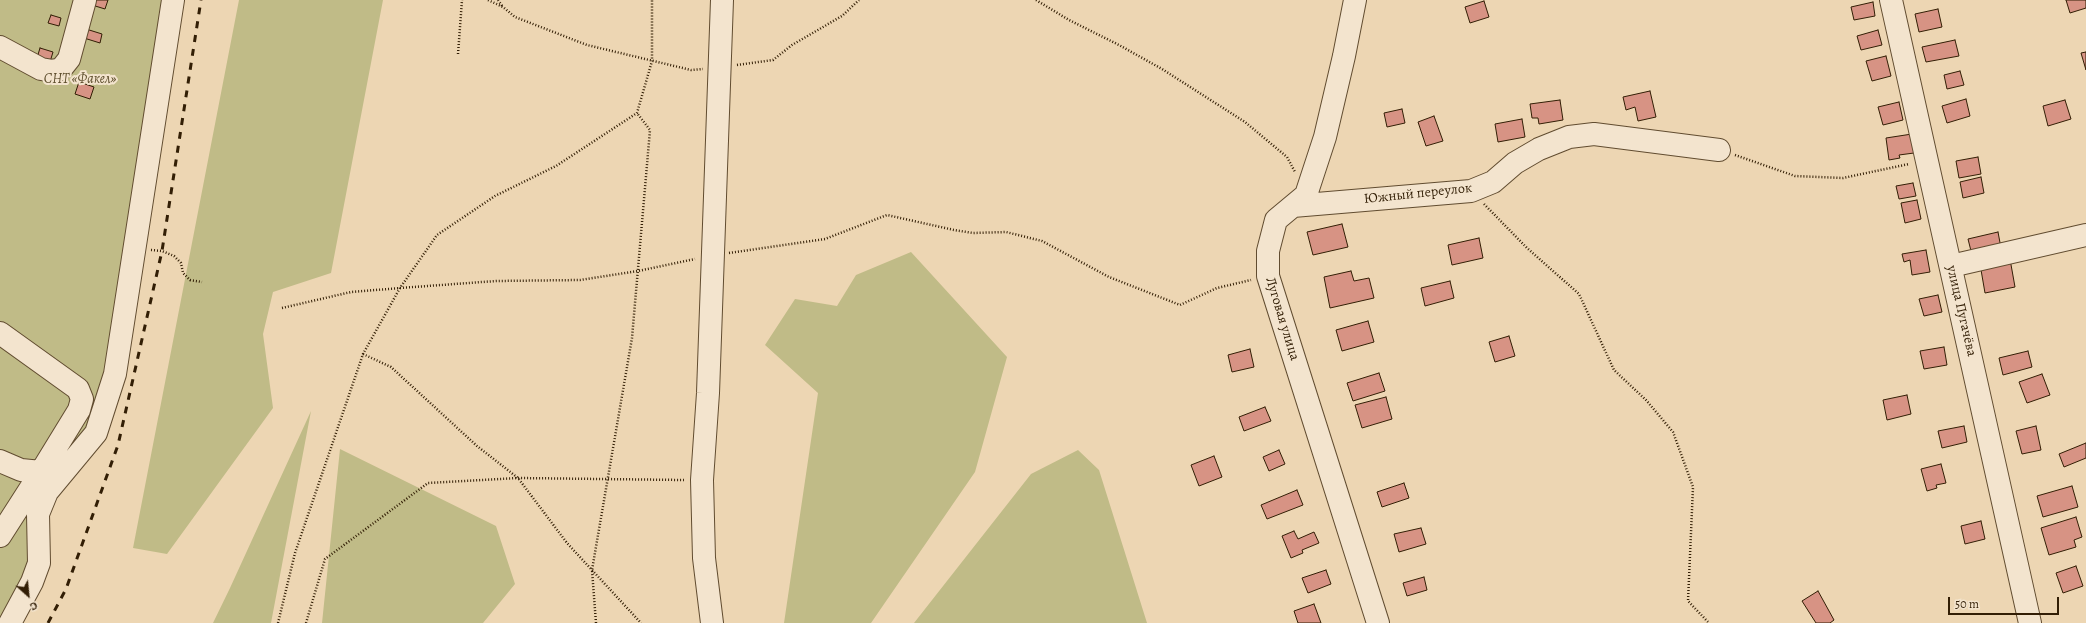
<!DOCTYPE html>
<html>
<head>
<meta charset="utf-8">
<style>
	body { margin:0 }
	#map { position:relative; width:2086px; height:623px; overflow:hidden; background:#edd6b3; font-family:Alegreya,serif }
	canvas { display:block }
	.north { position:absolute; left:8px; top:575px; width:40px; height:40px; -webkit-text-stroke:3px #f3e4ce; paint-order:stroke; rotate:153deg; font-size:11px; font-weight:700; line-height:16px; text-align:center; color:#321e05 }
	.north::after { content:''; display:block; margin:auto; width:14px; height:18px; background:#321e05; clip-path:polygon(50% 0,100% 100%,50% 72%,0 100%) }
	.scale { position:absolute; left:1948px; top:597px; width:111px; height:18px; box-sizing:border-box; border:2px solid #321e05; border-top:0; padding-left:5px; font-size:12px; line-height:14px; white-space:nowrap; color:#321e05; -webkit-text-stroke:3px #f3e4ce; paint-order:stroke }
</style>
</head>
<body>
<div id="map">
<canvas width="2086" height="623"></canvas>
<div class="north">С</div>
<div class="scale">50 m</div>
</div>
<script>
const c = document.querySelector('canvas').getContext('2d');
c.lineJoin = 'round';
function fillPath(path, color) { c.fillStyle = color; c.fill(path, 'evenodd'); }
const poly = rows => new Path2D(rows.map(r => 'M' + r).join(''));
function stroke(path, color, width, dash) { c.strokeStyle = color; c.lineWidth = width; c.lineCap = dash ? 'butt' : 'round'; c.setLineDash(dash || []); c.stroke(path); }
function write(font, color, halo, rows, align = 'center') {
  c.font = font + ' Alegreya,serif'; c.lineWidth = 4; c.setLineDash([]); c.textBaseline = 'middle'; c.strokeStyle = halo; c.fillStyle = color; for (const [text, x, y, turn = 0] of rows) {
    c.save(); c.translate(x, y); c.rotate((+turn || 0) * Math.PI / 180); c.textAlign = isNaN(turn) ? turn : align; if (halo) c.strokeText(text, 0, 0); c.fillText(text, 0, 0); c.restore();
  }
}
fillPath(poly([
	[0,0,173,0,96,433,47,492,39,563,0,623],
	[239,0,383,0,331,273,273,292,263,334,273,408,167,554,133,548],
	[911,252,1007,357,975,472,871,623,784,623,818,393,765,345,795,299,837,306,856,275],
	[311,411,271,623,213,623,230,588],
	[340,449,496,526,515,584,483,623,322,623],
	[1078,450,1099,470,1147,623,914,623,1031,474]
]), '#c0bb87');
const building = poly([
	[94,0,108,0,105,9,92,5,94,0],
	[2066,0,2086,0,2086,8,2070,13,2066,0],
	[1484,1,1489,17,1470,23,1465,7,1484,1],
	[1873,2,1875,16,1854,20,1851,7,1873,2],
	[1938,9,1942,27,1919,32,1915,14,1938,9],
	[51,15,61,18,59,26,48,23,51,15],
	[86,29,102,34,100,43,84,38,86,29],
	[1878,30,1882,45,1861,50,1857,36,1878,30],
	[1955,40,1959,56,1926,62,1922,47,1955,40],
	[40,48,53,52,50,62,37,58,40,48],
	[2086,52,2086,70,2081,53,2086,52],
	[1886,56,1891,76,1872,81,1866,61,1886,56],
	[1960,71,1964,85,1947,89,1944,75,1960,71],
	[79,82,94,87,90,99,75,94,79,82],
	[1650,91,1656,117,1638,121,1635,107,1626,110,1623,97,1650,91],
	[1966,99,1970,116,1947,123,1942,106,1966,99],
	[1560,100,1563,120,1539,124,1538,118,1532,118,1530,104,1560,100],
	[2065,100,2071,119,2048,126,2043,106,2065,100],
	[1899,102,1903,120,1883,125,1878,107,1899,102],
	[1402,109,1405,123,1387,127,1384,113,1402,109],
	[1434,116,1443,141,1426,146,1418,122,1434,116],
	[1522,119,1525,137,1498,142,1495,124,1522,119],
	[1912,134,1914,153,1899,155,1900,158,1889,160,1886,138,1912,134],
	[1978,157,1981,174,1959,178,1956,161,1978,157],
	[1981,177,1984,193,1963,198,1960,182,1981,177],
	[1913,183,1916,196,1899,199,1896,186,1913,183],
	[1917,200,1921,219,1905,223,1901,203,1917,200],
	[1342,224,1348,247,1313,255,1307,232,1342,224],
	[1998,232,2001,248,1972,255,1968,239,1998,232],
	[1479,238,1483,258,1452,265,1448,245,1479,238],
	[1926,250,1930,272,1912,275,1910,260,1904,262,1902,254,1926,250],
	[2010,259,2015,287,1985,293,1980,264,2010,259],
	[1351,271,1354,281,1369,278,1374,298,1330,308,1324,277,1351,271],
	[1450,281,1454,298,1425,306,1421,288,1450,281],
	[1938,295,1942,312,1924,316,1919,299,1938,295],
	[1368,321,1374,342,1342,351,1336,330,1368,321],
	[1509,336,1515,356,1495,362,1489,342,1509,336],
	[1944,347,1947,365,1924,369,1920,351,1944,347],
	[1250,349,1254,367,1232,372,1228,355,1250,349],
	[2028,351,2032,367,2003,375,1999,358,2028,351],
	[1379,373,1385,391,1353,401,1347,383,1379,373],
	[2042,374,2050,395,2027,403,2019,382,2042,374],
	[1907,395,1911,414,1887,420,1883,400,1907,395],
	[1386,397,1392,419,1362,428,1355,405,1386,397],
	[1265,407,1271,421,1244,431,1239,417,1265,407],
	[1964,426,1967,442,1942,448,1938,431,1964,426],
	[2036,426,2041,450,2022,454,2016,431,2036,426],
	[2086,443,2086,458,2064,467,2059,454,2086,443],
	[1279,450,1285,464,1269,471,1263,457,1279,450],
	[1214,456,1222,477,1199,486,1191,465,1214,456],
	[1941,464,1946,483,1936,485,1937,488,1927,491,1921,469,1941,464],
	[1404,483,1409,498,1382,507,1377,492,1404,483],
	[2072,486,2078,507,2043,517,2037,496,2072,486],
	[1297,490,1303,505,1267,519,1261,505,1297,490],
	[2076,517,2082,537,2074,540,2076,547,2049,555,2041,528,2076,517],
	[1981,521,1985,539,1965,544,1961,526,1981,521],
	[1421,528,1426,544,1399,552,1394,534,1421,528],
	[1294,531,1298,539,1314,532,1319,543,1302,550,1303,553,1291,558,1282,536,1294,531],
	[2076,566,2083,586,2063,593,2056,573,2076,566],
	[1326,570,1331,584,1308,593,1302,578,1326,570],
	[1424,577,1427,590,1407,596,1403,583,1424,577],
	[1818,591,1834,620,1830,623,1816,623,1802,601,1818,591],
	[1314,604,1321,623,1298,623,1294,611,1314,604]
]);
fillPath(building, '#d79384');
stroke(building, '#321e05', 1);
const minor = poly([
	[1355,0,1344,56,1325,137,1306,195,1276,220,1268,251,1268,276,1378,623],
	[1891,0,2030,623],
	[0,47,41,69,53,71,61,69,69,59,85,0],
	[1293,206,1471,191,1493,182,1515,163,1539,149,1569,137,1594,134,1719,150],
	[1951,266,2086,235],
	[0,333,78,389,82,399,79,410,41,472,21,470,0,461],
	[0,536,41,472,51,464],
	[10,623,32,582,39,563,38,514,47,492,96,433,115,374,173,0],
	[712,623,704,558,702,480,708,393,722,0]
]);
stroke(minor, '#614c30', 24);
stroke(poly([
	[488,0,503,7,515,17,587,45,691,70,703,69],
	[498,0,503,7],
	[1036,0,1069,20,1119,45,1162,69,1245,122,1287,157,1295,172],
	[458,54,462,0],
	[737,65,773,60,792,45,842,16,859,0],
	[1735,155,1795,176,1843,178,1909,164],
	[1484,204,1527,248,1579,294,1614,370,1646,400,1673,432,1693,487,1688,601,1709,623],
	[151,250,162,251,174,256,181,263,183,273,190,280,202,282],
	[729,253,825,239,887,215,954,230,973,233,1006,232,1042,241,1109,277,1180,305,1217,288,1251,280],
	[282,308,351,292,400,288,496,281,580,280,638,271,695,259],
	[363,354,391,367,477,446,518,478,567,543,641,623],
	[278,623,295,553,363,354,400,288,437,235,495,196,556,166,637,113,652,61,652,0],
	[306,623,325,559,428,483,518,478,684,480],
	[596,623,592,570,632,338,650,130,637,113]
]), '#321e05', 2.5, [1, 2]);
stroke(minor, '#f3e4ce', 22);
stroke(poly([
	[48,623,66,589,118,445,162,251,201,0]
]), '#321e05', 3, [7, 7]);
write('italic 14px', '#5d4d2c', '#f3e4ce', [
	["СНТ «Факел»",80,80]
]);
write('14px', '#321e05', '#f3e4ce', [
	["Южный переулок",1418,194,-6],
	["улица Пугачёва",1961,311,77],
	["Луговая улица",1282,319,73]
]);
</script>
</body>
</html>
